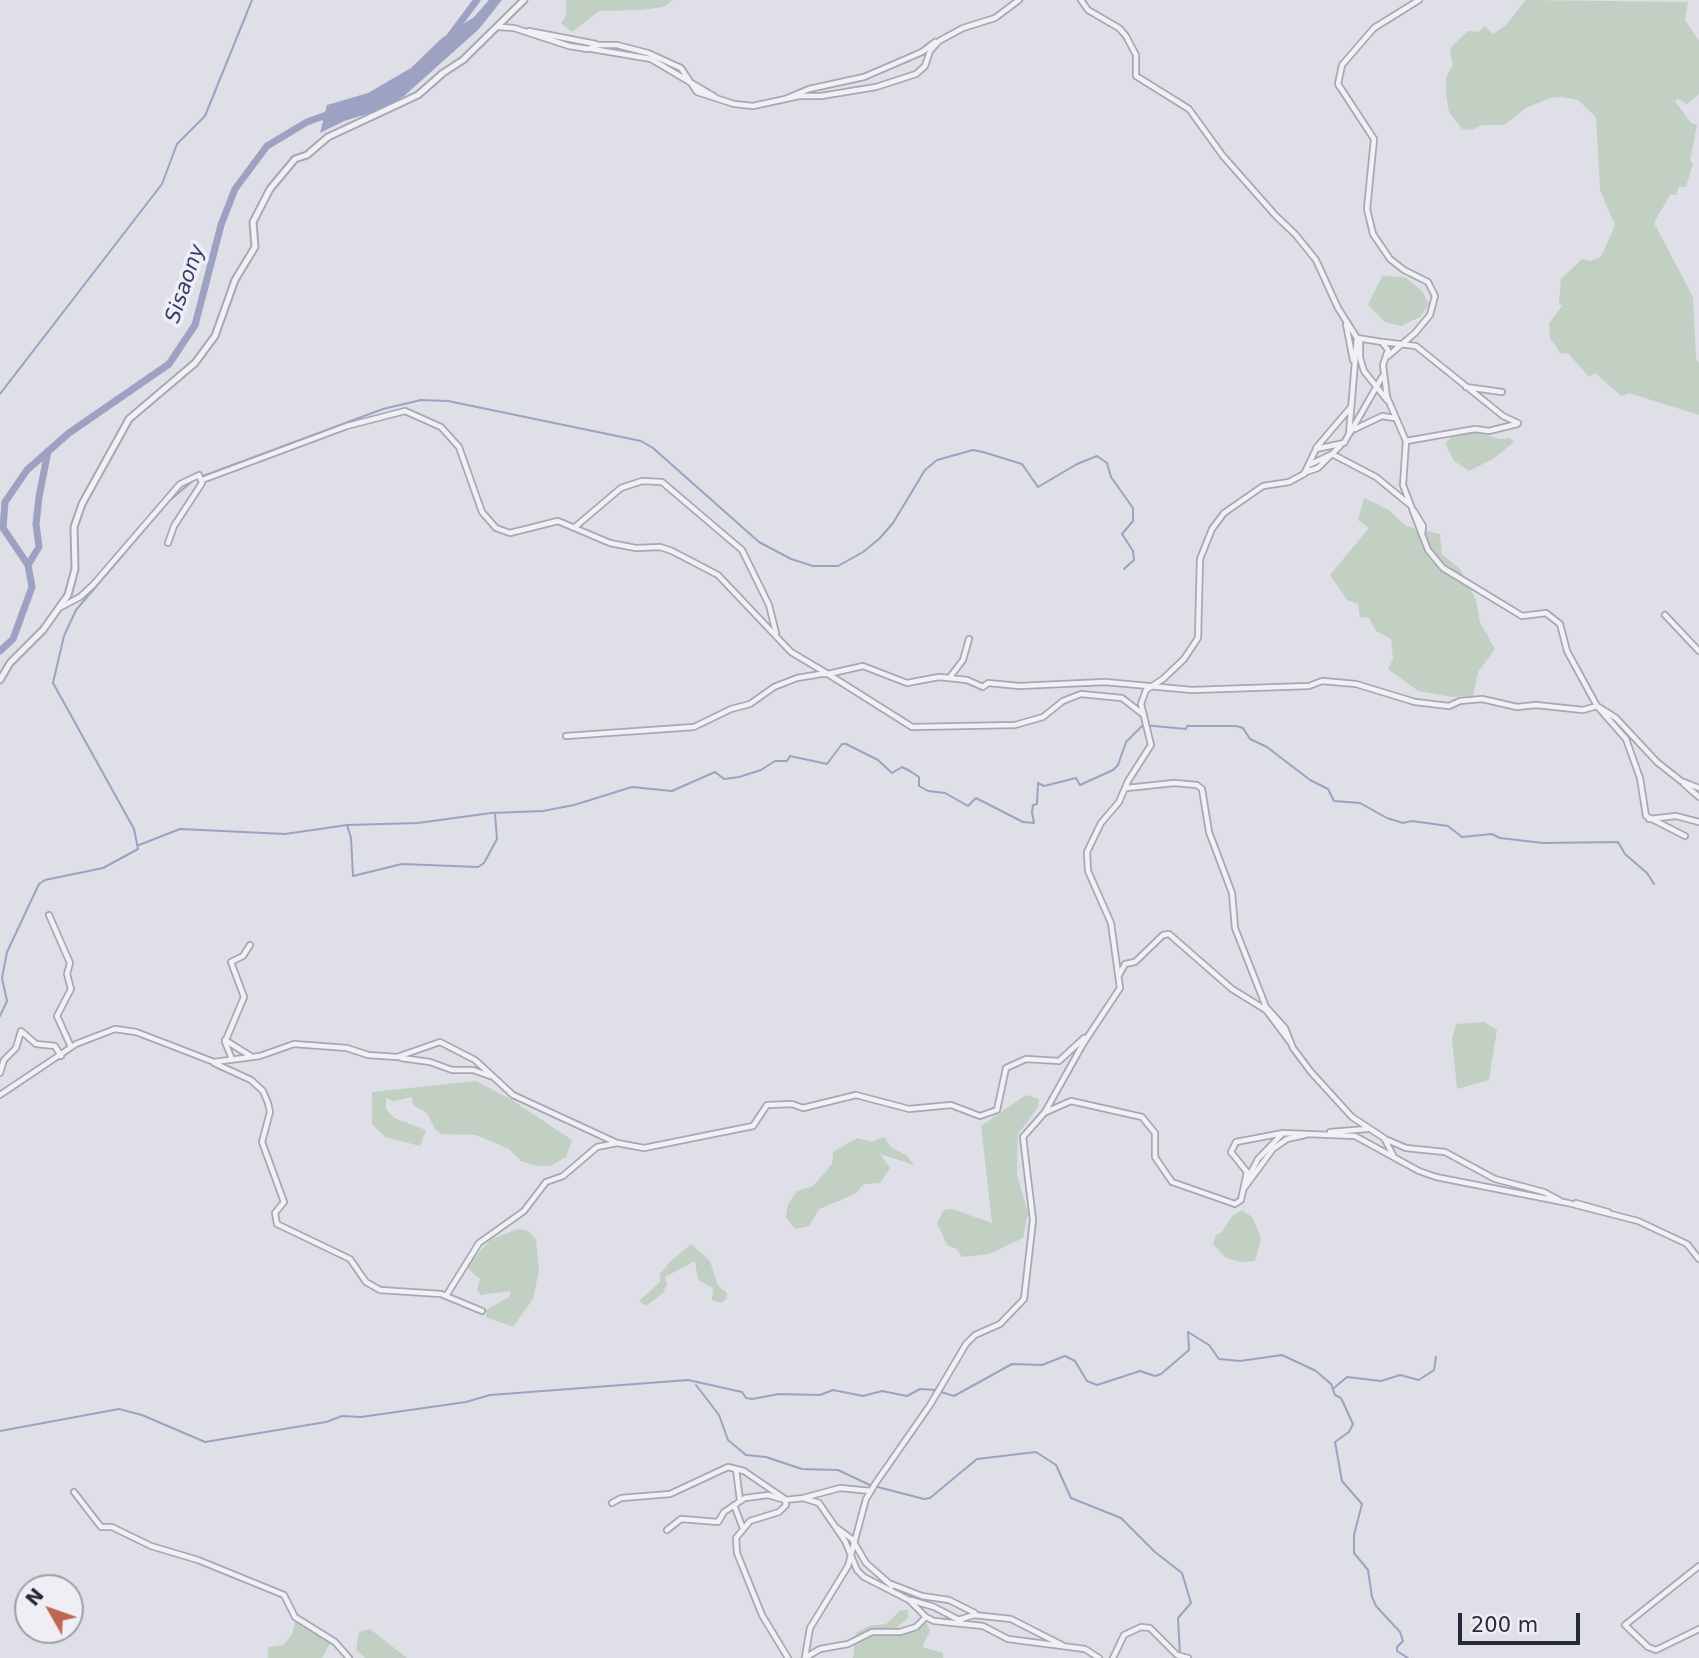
<!DOCTYPE html>
<html>
<head>
<meta charset="utf-8">
<style>
	body { margin:0 }
	#map { position:relative; width:1699px; height:1658px; overflow:hidden; background:#dfdfe7; font-family:"DejaVu Sans",sans-serif }
	canvas { display:block }
	.north { position:absolute; left:14px; top:1574px; width:70px; height:70px; box-sizing:border-box; background:#eeeef4; border:2px solid #9f9faa; border-radius:50%; rotate:310deg; font-size:19px; font-weight:700; line-height:28px; text-align:center; color:#29293c }
	.north::after { content:''; display:block; margin:auto; width:24px; height:32px; background:#c06750; clip-path:polygon(50% 0,100% 100%,50% 72%,0 100%) }
	.scale { position:absolute; left:1458px; top:1613px; width:122px; height:32px; box-sizing:border-box; border:4px solid #29293c; border-top:0; padding-left:9px; font-size:21px; line-height:24px; white-space:nowrap; color:#29293c; -webkit-text-stroke:5px #eeeef4; paint-order:stroke }
</style>
</head>
<body>
<div id="map">
<canvas width="1699" height="1658"></canvas>
<div class="north">N</div>
<div class="scale">200 m</div>
</div>
<script>
const c = document.querySelector('canvas').getContext('2d');
c.lineJoin = 'round';
function fillPath(path, color) { c.fillStyle = color; c.fill(path, 'evenodd'); }
const poly = rows => new Path2D(rows.map(r => 'M' + r).join(''));
function stroke(path, color, width, dash) { c.strokeStyle = color; c.lineWidth = width; c.lineCap = dash ? 'butt' : 'round'; c.setLineDash(dash || []); c.stroke(path); }
function write(font, color, halo, rows, align = 'center') {
  c.font = font + ' "DejaVu Sans",sans-serif'; c.lineWidth = 7; c.setLineDash([]); c.textBaseline = 'middle'; c.strokeStyle = halo; c.fillStyle = color; for (const [text, x, y, turn = 0] of rows) {
    c.save(); c.translate(x, y); c.rotate((+turn || 0) * Math.PI / 180); c.textAlign = isNaN(turn) ? turn : align; if (halo) c.strokeText(text, 0, 0); c.fillText(text, 0, 0); c.restore();
  }
}
fillPath(poly([
	[566,0,673,0,663,7,642,10,599,11,572,32,561,23,566,16],
	[1526,0,1688,2,1685,20,1699,41,1699,94,1687,104,1678,99,1675,101,1691,123,1697,125,1690,161,1693,163,1686,187,1679,187,1676,195,1670,195,1654,223,1693,297,1696,359,1699,363,1699,415,1629,393,1621,396,1595,373,1589,377,1568,353,1561,354,1550,338,1549,323,1562,306,1559,304,1561,279,1582,259,1590,261,1601,257,1615,225,1600,190,1596,117,1578,100,1561,97,1550,98,1526,108,1504,125,1482,125,1472,130,1462,129,1449,112,1446,94,1446,78,1453,65,1450,53,1452,46,1468,31,1478,32,1485,26,1493,34,1506,25],
	[1382,276,1405,277,1422,291,1429,304,1420,317,1401,326,1385,322,1368,305],
	[1476,432,1500,439,1510,438,1514,442,1493,459,1469,471,1454,461,1445,443,1452,437],
	[1364,498,1389,510,1406,526,1440,534,1442,554,1461,570,1476,600,1480,622,1495,649,1478,672,1473,696,1452,697,1418,691,1388,669,1393,659,1391,639,1376,631,1369,618,1360,617,1358,604,1347,600,1330,575,1369,528,1358,520],
	[1484,1022,1497,1030,1489,1080,1457,1089,1452,1039,1456,1024],
	[476,1081,512,1100,572,1140,566,1157,551,1166,537,1166,521,1161,509,1149,476,1135,441,1134,435,1129,427,1113,413,1105,412,1097,393,1101,386,1098,386,1109,394,1118,426,1130,420,1146,385,1137,372,1124,372,1092],
	[1026,1095,1039,1099,1038,1107,1018,1134,1017,1175,1028,1213,1023,1238,989,1254,962,1257,957,1249,947,1245,937,1223,944,1210,952,1209,992,1223,981,1126],
	[884,1137,892,1148,906,1155,914,1165,880,1154,890,1168,880,1183,864,1184,855,1194,819,1209,809,1226,795,1229,786,1217,788,1204,797,1191,813,1186,832,1164,833,1152,857,1138,872,1142],
	[1242,1210,1252,1217,1261,1238,1255,1261,1241,1262,1226,1258,1213,1244,1216,1235,1222,1232,1232,1216],
	[517,1229,528,1231,536,1239,539,1270,533,1299,513,1327,486,1317,486,1310,509,1297,511,1291,480,1295,477,1290,480,1279,466,1267,490,1240],
	[691,1244,710,1261,718,1286,727,1293,727,1298,721,1303,712,1300,713,1288,698,1280,695,1261,665,1277,667,1284,663,1293,646,1306,639,1301,660,1282,660,1274,670,1262],
	[901,1610,908,1610,908,1618,895,1629,912,1626,924,1618,930,1631,922,1647,943,1653,943,1658,853,1658,856,1633,869,1626,886,1624],
	[296,1616,332,1640,322,1658,268,1658,268,1647,283,1645,292,1635],
	[370,1629,407,1658,365,1658,356,1650,359,1632]
]), '#c1d0c2');
fillPath(poly([
	[489,0,502,0,479,29,404,96,384,109,344,121,320,133,327,105,368,93,411,68,442,38,474,17]
]), '#9da2c3');
stroke(poly([
	[0,394,162,184,177,144,205,116,252,0],
	[347,825,351,838,353,876,402,864,478,867,484,863,497,839,495,814],
	[139,845,180,829,285,834,347,825,418,823,491,813,543,811,574,805,632,787,672,791,715,772,724,779,739,777,761,770,775,761,787,761,790,756,827,764,842,744,846,744,878,760,892,773,902,767,910,771,919,777,919,786,928,791,945,793,968,806,976,798,1023,822,1034,823,1032,812,1033,805,1037,804,1038,783,1044,786,1076,778,1080,785,1113,770,1118,765,1126,742,1143,725,1186,729,1187,726,1236,726,1243,728,1250,739,1267,747,1310,780,1328,789,1334,801,1360,803,1387,818,1403,823,1412,821,1448,826,1462,837,1492,834,1500,838,1543,843,1618,842,1625,854,1647,873,1654,884],
	[0,1016,7,1001,2,978,7,952,39,884,45,880,103,868,138,849,134,829,53,683,64,636,76,610,169,501,195,479,383,409,421,400,448,401,641,441,653,448,759,542,791,559,813,566,838,566,863,552,879,539,893,523,925,470,937,460,973,450,983,452,1022,464,1038,487,1077,464,1097,456,1107,463,1111,477,1133,508,1133,521,1122,534,1133,551,1134,560,1124,569],
	[696,1385,719,1415,728,1440,746,1455,766,1457,802,1469,838,1470,870,1485,924,1499,930,1498,977,1459,1036,1452,1056,1465,1071,1498,1121,1518,1155,1552,1182,1573,1191,1603,1178,1618,1180,1654],
	[1334,1388,1347,1377,1381,1381,1400,1375,1419,1380,1434,1370,1436,1357],
	[941,1392,954,1396,1012,1364,1042,1365,1065,1356,1075,1361,1087,1381,1097,1385,1140,1371,1155,1376,1161,1374,1189,1350,1188,1332,1209,1345,1219,1359,1240,1361,1282,1355,1316,1371,1331,1384,1335,1395,1341,1398,1353,1424,1349,1432,1335,1442,1342,1481,1362,1504,1354,1535,1354,1553,1368,1570,1372,1597,1376,1606,1400,1632,1403,1641,1397,1647,1397,1651,1408,1658],
	[0,1431,119,1409,142,1415,205,1442,326,1422,342,1416,361,1417,466,1402,490,1395,688,1380,742,1392,746,1398,752,1399,779,1394,820,1395,833,1390,863,1396,882,1391,907,1396,920,1389,936,1390]
]), '#9da2c3', 2);
stroke(poly([
	[450,36,477,0],
	[28,565,39,547,36,524,39,497,48,451],
	[0,651,13,639,32,587,28,565,3,528,5,502,27,470,69,433,169,364,195,325,221,225,235,189,267,146,307,122,332,113]
]), '#9da2c3', 7);
const minor = poly([
	[1081,0,1088,10,1119,28,1126,36,1136,55,1136,76,1189,109,1223,156,1276,216,1295,234,1316,260,1338,308,1357,338,1382,342,1388,350,1383,365,1387,397,1406,441,1403,485,1428,550,1443,568,1522,616,1546,613,1560,624,1567,651,1597,706,1626,739,1640,778,1646,816,1685,836],
	[499,27,514,28,569,46,588,49,598,45,617,45,648,53,681,68,697,92,734,104,753,106,799,96,821,96,876,87,916,74,925,66,930,51,939,41,963,28,995,18,1019,0],
	[529,31,596,44],
	[592,49,651,59,715,97],
	[785,99,809,89,864,77,922,52,935,42],
	[1346,324,1353,360],
	[1360,339,1360,358,1364,371,1387,400],
	[1383,342,1416,346,1503,416,1518,423],
	[1388,356,1415,333,1430,315,1435,296,1428,282,1404,270,1390,259,1373,234,1367,209,1374,139,1338,84,1342,65,1374,28,1419,0],
	[1466,387,1502,392],
	[1355,429,1382,416,1394,418],
	[1350,433,1382,377],
	[1406,441,1475,429,1489,431,1517,424],
	[1316,448,1351,407],
	[1311,464,1332,454,1376,477,1409,504],
	[1306,472,1318,468,1340,446],
	[202,480,347,426,405,411,441,427,459,447,482,512,496,528,510,533,558,521,610,543,636,548,660,547,672,551,718,575,791,652,828,674,863,666,907,683,939,677,967,680,983,687,988,683,1019,686,1105,682,1192,690,1309,686,1322,681,1356,684,1415,702,1449,706,1460,701,1482,699,1517,707,1536,705,1583,710,1597,706,1616,718,1657,762,1681,781,1699,788],
	[1414,511,1423,526,1422,535],
	[575,527,621,488,642,481,662,482,742,550,769,605,776,633],
	[61,607,80,597,93,585,180,484,199,475,202,483,174,526,168,543],
	[1665,615,1699,651],
	[950,677,963,660,969,639],
	[566,736,694,727,731,709,750,704,774,687,797,678,821,674,828,674,912,727,1015,725,1043,717,1063,701,1081,694,1122,698,1144,715],
	[1684,784,1699,797],
	[1127,788,1174,783,1197,785,1202,789,1209,832,1232,893,1235,928,1266,1007,1285,1028,1293,1048,1311,1072,1352,1117,1384,1138,1393,1155],
	[1649,819,1676,816,1699,822],
	[49,915,70,963,67,974,71,989,57,1016,71,1047],
	[1119,975,1125,964,1135,962,1163,935,1169,934,1232,989,1266,1010,1290,1042],
	[225,1040,252,1057],
	[401,1058,430,1062,452,1070,473,1070,490,1076],
	[232,1059,225,1042,244,997,231,962,243,956,250,945],
	[214,1063,251,1080,263,1091,268,1103,270,1112,262,1142,284,1202,275,1213,277,1224,350,1259,366,1282,380,1290,441,1294,482,1311],
	[0,1073,4,1060,16,1048,21,1031,36,1044,55,1046,61,1056],
	[0,1095,76,1044,115,1029,136,1032,214,1062,260,1056,294,1044,347,1048,368,1055,397,1057,440,1042,475,1060,513,1095,617,1143,644,1148,753,1126,767,1105,792,1104,803,1108,856,1095,909,1109,951,1105,980,1116,997,1110,1006,1068,1026,1059,1059,1061,1084,1038],
	[1046,1112,1071,1101,1142,1117,1155,1133,1155,1157,1172,1182,1235,1204,1241,1200,1247,1172,1231,1152,1236,1142,1283,1133,1355,1136,1419,1171,1436,1177,1568,1203,1638,1221,1687,1244,1699,1259],
	[1330,1132,1367,1129],
	[1385,1139,1406,1148,1445,1152,1495,1179,1544,1192,1559,1200],
	[1248,1178,1258,1159,1283,1133],
	[1245,1187,1273,1149,1287,1139,1305,1135],
	[1576,1203,1608,1212],
	[446,1296,479,1243,524,1211,546,1182,563,1176,597,1147,617,1143],
	[736,1469,740,1501],
	[74,1492,101,1527,112,1527,151,1546,198,1560,284,1595,295,1617,335,1642,349,1658],
	[803,1498,819,1503,845,1541,857,1570,864,1577,909,1600,926,1617,934,1621,983,1626,1008,1639,1085,1649,1099,1658],
	[785,1500,786,1505,779,1512,750,1521,736,1538,737,1553,762,1615,788,1658],
	[612,1503,621,1498,670,1494,728,1467,744,1471,785,1499],
	[734,1505,742,1526],
	[837,1528,852,1539,866,1563,892,1586],
	[667,1530,681,1519,718,1522,724,1512,745,1498,768,1495,785,1500,803,1498,840,1488,871,1491],
	[1699,1566,1625,1625,1648,1647,1656,1650,1699,1629],
	[891,1584,922,1596,949,1600,975,1613],
	[911,1600,934,1607,961,1621],
	[958,1620,974,1615,1011,1619,1062,1645],
	[805,1657,810,1628,848,1566,866,1499,875,1484,930,1405,966,1344,975,1335,1000,1324,1024,1299,1033,1220,1023,1137,1045,1112,1083,1044,1120,988,1111,923,1088,871,1087,852,1101,823,1119,802,1128,781,1151,745,1141,704,1146,690,1163,679,1184,659,1198,638,1200,559,1212,529,1224,513,1263,486,1289,482,1304,474,1316,449,1344,443,1349,434,1357,338],
	[805,1658,820,1649,848,1644,872,1632,900,1632,916,1627,926,1617],
	[1113,1658,1124,1635,1141,1627,1150,1628,1177,1655,1188,1658]
]);
const tertiary = poly([
	[0,680,10,663,43,630,68,595,75,569,74,527,82,504,129,419,195,363,215,336,235,280,255,247,253,222,270,189,295,159,307,155,328,137,418,95,443,73,463,60,524,0]
]);
stroke(minor, '#a8a8b4', 8);
stroke(tertiary, '#a8a8b4', 9);
stroke(minor, '#f1f1f5', 4.5);
stroke(tertiary, '#f1f1f5', 5);
write('italic 21px', '#383c6c', '#eeeef4', [
	["Sisaony",186,284,-71]
]);
</script>
</body>
</html>
